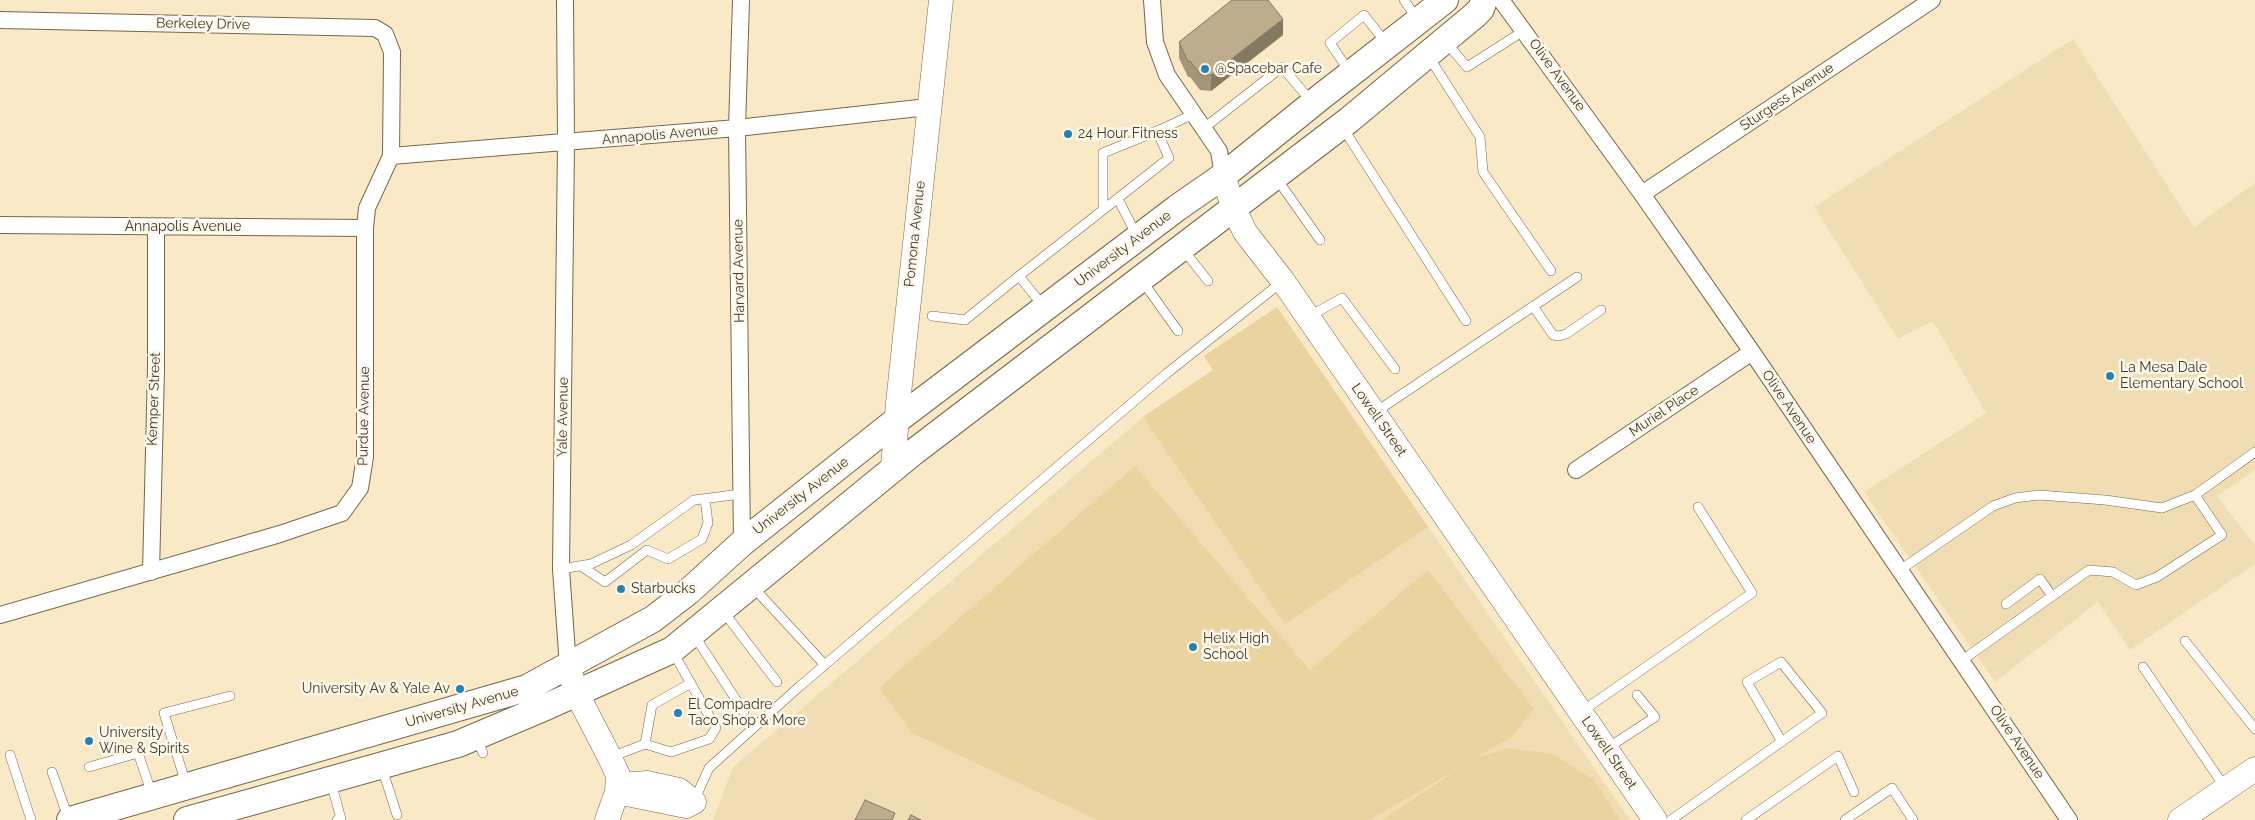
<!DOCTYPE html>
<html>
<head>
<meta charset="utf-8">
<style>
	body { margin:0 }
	canvas { display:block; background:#fae9c7 }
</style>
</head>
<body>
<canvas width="2255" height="820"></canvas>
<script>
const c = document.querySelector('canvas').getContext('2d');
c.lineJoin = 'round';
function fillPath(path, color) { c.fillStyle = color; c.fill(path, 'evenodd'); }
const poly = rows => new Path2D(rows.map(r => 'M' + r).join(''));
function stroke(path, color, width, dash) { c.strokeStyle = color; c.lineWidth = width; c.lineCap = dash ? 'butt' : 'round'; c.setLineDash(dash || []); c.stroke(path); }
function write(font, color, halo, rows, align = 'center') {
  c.font = font + ' Raleway,sans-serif'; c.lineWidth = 5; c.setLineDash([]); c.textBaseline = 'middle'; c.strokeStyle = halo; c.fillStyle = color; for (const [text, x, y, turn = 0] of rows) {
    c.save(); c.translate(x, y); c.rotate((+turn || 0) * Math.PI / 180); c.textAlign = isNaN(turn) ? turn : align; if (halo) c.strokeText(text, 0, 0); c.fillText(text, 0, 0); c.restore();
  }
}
fillPath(poly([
	[2073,39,2194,227,2255,183,2255,470,2217,496,2255,545,2255,564,2130,650,2098,602,1995,682,1864,492,1986,413,1933,321,1898,339,1814,207],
	[1277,307,1630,820,713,820,733,767,1143,417,1213,370,1204,356]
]), '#f1ddb4');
fillPath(poly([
	[1277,307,1428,527,1285,624,1143,417,1213,370,1204,356],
	[1135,466,1310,670,1428,570,1534,709,1511,737,1476,758,1509,748,1553,754,1594,780,1620,820,1382,820,1464,765,1370,820,1097,820,912,733,879,688]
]), '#ebd39f');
const lane = poly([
	[1404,0,1417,19],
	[1445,41,1467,67,1525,30],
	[1429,57,1480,137,1483,172,1551,271],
	[1349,71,1330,43,1364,15,1386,43],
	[1204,128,1282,67,1311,101],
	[1343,128,1466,321],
	[1157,131,1194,114],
	[1277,179,1320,240],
	[1118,199,1137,236],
	[1182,248,1208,281],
	[1019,276,1169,158,1157,131,1103,153,1103,210],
	[1143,282,1178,331],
	[1533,306,1553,335,1559,336,1566,334,1601,310],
	[932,316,965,320,1019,276,1043,306],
	[1308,317,1342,298,1395,369],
	[1374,413,1577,277],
	[581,566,605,582,647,550,668,559,702,539,708,523,705,499],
	[561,569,591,564,631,545,694,500,741,494],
	[1900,570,1993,506,2015,498,2039,495,2105,500,2162,508,2195,495,2255,452],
	[753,587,825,665],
	[2006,604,2040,579,2052,596],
	[723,611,777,682],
	[694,635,744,712],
	[2185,641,2255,729],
	[1961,661,2089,570,2113,572,2136,585,2157,577,2222,535,2195,495],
	[2143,667,2226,789],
	[1581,712,1752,593,1698,507],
	[476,737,483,753],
	[645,744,652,705,691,683],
	[1606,749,1655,717,1637,695],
	[10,755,31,820],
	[611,757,645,744,671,752,709,739,716,728,673,652],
	[89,767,138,753,152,794],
	[382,768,397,815],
	[52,772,69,820],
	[331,782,341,819,337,820],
	[186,784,164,713,230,696],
	[694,801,709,768,800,686,1166,374,1283,281],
	[1671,820,1822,713,1781,662,1747,682,1782,742],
	[1746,820,1838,756,1854,792],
	[1845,820,1892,788,1913,820]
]);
const street = poly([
	[565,0,566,143,561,569,568,667],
	[741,0,737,128,742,543],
	[1152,0,1155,42,1167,75,1219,151,1223,176],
	[1501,0,1642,194,1752,352,2069,820],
	[0,20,375,28,385,34,392,52,391,156,367,208,365,228,365,457,360,488,342,513,280,534,0,615],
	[391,156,737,128,928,107],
	[1642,194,1932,0],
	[0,225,365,228],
	[1576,470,1752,352],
	[151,572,156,369,156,227]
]);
const secondary = poly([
	[1223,176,1234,209,1245,232,1283,281,1655,820],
	[893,468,898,403,941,0],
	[568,667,577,694,610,758,618,775,617,792,607,820],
	[617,792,686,806,694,802,679,790,647,783,618,785],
	[2180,820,2255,769]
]);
const primary = poly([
	[70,820,527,688,653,619,688,592,742,543,897,420,1177,208,1223,176,1322,96,1445,0],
	[187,820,458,744,548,706,672,650,915,451,1349,120,1475,15,1481,9,1484,0]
]);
stroke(lane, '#766849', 10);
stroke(street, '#766849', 18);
stroke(secondary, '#766849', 25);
stroke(primary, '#766849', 28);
stroke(lane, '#fff', 9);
stroke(street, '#fff', 16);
stroke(secondary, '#fff', 24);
stroke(primary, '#fff', 26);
fillPath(poly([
	[1283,35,1211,91,1200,90,1190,77,1188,77,1179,58,1179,42]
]), '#a39578');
fillPath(poly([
	[1283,19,1283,35,1211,91,1211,75]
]), '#847962');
const building = poly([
	[1232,0,1268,0,1283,19,1211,75,1200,74,1190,61,1188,62,1179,42,1232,0],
	[865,800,895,813,892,820,855,820,865,800],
	[911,815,921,820,908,820,911,815]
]);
fillPath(building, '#bdad8c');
stroke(building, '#847962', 1);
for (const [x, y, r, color] of [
	[1205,69,5,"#2882b0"],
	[1068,134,5,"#2882b0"],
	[2110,376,5,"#2882b0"],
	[621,589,5,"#2882b0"],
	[1193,647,5,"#2882b0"],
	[460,689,5,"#2882b0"],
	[678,713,5,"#2882b0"],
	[89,741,5,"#2882b0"]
]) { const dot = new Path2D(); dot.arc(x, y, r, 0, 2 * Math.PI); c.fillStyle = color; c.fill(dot); stroke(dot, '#fef8ea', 2); }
write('14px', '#413a2d', '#fef8ea', [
	["Berkeley Drive",203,24,1],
	["Olive Avenue",1557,75,54],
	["Sturgess Avenue",1787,97,-34],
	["Annapolis Avenue",660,135,-5],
	["Annapolis Avenue",183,227],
	["Pomona Avenue",915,234,-84],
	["University Avenue",1123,249,-37],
	["Harvard Avenue",739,271,-91],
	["Kemper Street",154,399,-88],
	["Olive Avenue",1789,407,56],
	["Muriel Place",1664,411,-34],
	["Purdue Avenue",364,416,-89],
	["Yale Avenue",563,417,-89],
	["Lowell Street",1379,420,55],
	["University Avenue",801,496,-38],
	["University Avenue",462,707,-16],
	["Olive Avenue",2017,742,56],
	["Lowell Street",1609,753,55]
]);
write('14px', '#413a2d', '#fef8ea', [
	["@Spacebar Cafe",1215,69],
	["24 Hour Fitness",1078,134],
	["La Mesa Dale",2120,368],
	["Elementary School",2120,384],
	["Starbucks",631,589],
	["Helix High",1203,639],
	["School",1203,655],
	["University Av & Yale Av",450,689,"right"],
	["El Compadre",688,705],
	["Taco Shop & More",688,721],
	["University",99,733],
	["Wine & Spirits",99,749]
], 'left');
</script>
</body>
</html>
